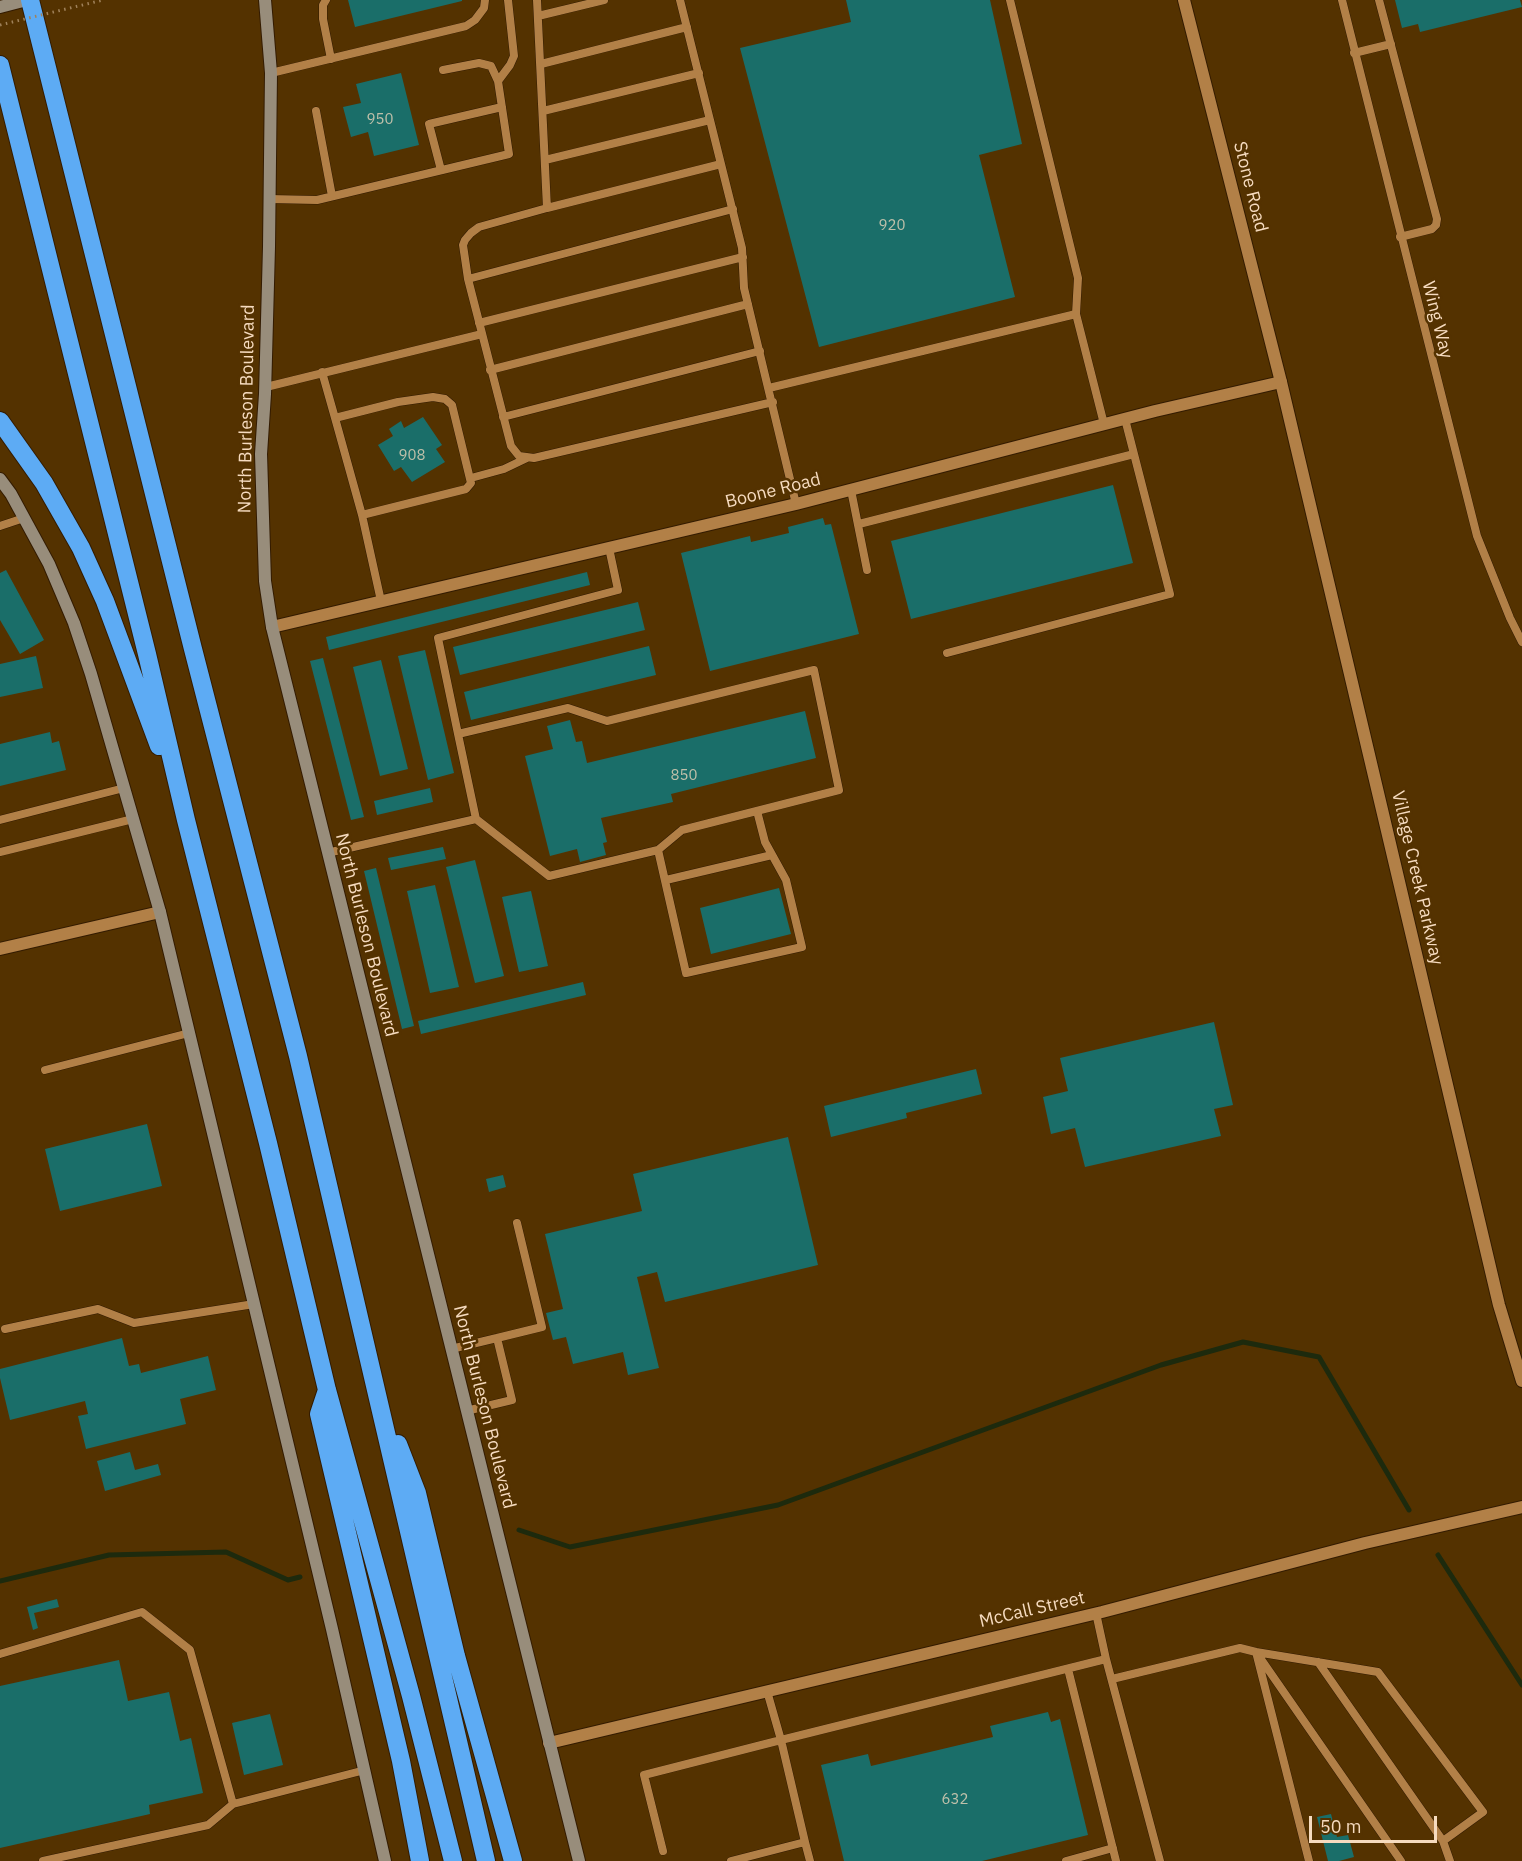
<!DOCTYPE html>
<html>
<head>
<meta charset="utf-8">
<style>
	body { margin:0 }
	#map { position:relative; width:1522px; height:1861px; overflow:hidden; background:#543200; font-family:"IBM Plex Sans",sans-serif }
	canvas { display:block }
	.scale { position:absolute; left:1309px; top:1816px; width:128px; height:27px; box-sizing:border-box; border:3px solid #f6dbbf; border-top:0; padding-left:8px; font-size:18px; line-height:21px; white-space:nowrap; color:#f6dbbf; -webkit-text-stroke:4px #543200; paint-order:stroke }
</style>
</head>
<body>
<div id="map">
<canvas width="1522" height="1861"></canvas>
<div class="scale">50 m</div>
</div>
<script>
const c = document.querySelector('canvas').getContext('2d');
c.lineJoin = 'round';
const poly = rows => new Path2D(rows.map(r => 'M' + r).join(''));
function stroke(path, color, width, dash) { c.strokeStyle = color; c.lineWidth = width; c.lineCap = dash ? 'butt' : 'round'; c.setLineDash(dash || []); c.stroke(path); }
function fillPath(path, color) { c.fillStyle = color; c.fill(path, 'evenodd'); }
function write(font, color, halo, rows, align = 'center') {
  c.font = font + ' "IBM Plex Sans",sans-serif'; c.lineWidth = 5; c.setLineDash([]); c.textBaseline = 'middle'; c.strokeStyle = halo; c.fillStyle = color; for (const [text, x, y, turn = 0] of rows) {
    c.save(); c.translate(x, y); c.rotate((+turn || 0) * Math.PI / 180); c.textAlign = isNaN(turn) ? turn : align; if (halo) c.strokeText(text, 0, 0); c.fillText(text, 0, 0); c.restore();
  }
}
stroke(poly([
	[519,1530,570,1547,778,1505,1161,1365,1243,1342,1319,1357,1409,1510],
	[1438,1555,1522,1685],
	[0,1581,109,1555,226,1552,288,1580,300,1577]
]), '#1d2a0d', 5);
fillPath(poly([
	[348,0,462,0,462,1,355,27],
	[846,0,990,0,1022,144,979,155,1015,297,819,347,740,48,851,22],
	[1395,0,1520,0,1522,7,1420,32,1418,24,1402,28],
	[401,73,419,145,374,156,368,132,351,137,343,107,361,103,356,84],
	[423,417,442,445,436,449,445,462,412,482,401,467,394,471,378,445,393,436,389,429,401,421,404,428],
	[1113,485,1133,563,911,619,891,541],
	[823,518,825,525,831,524,859,634,710,671,681,553,750,536,751,542,789,533,788,527],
	[6,570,44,640,20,654,0,620,0,573],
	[587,572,590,585,329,650,326,637],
	[638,602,645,630,460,675,453,647],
	[649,646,656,675,471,720,464,692],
	[425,650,454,773,428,780,398,656],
	[36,656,43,688,0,697,0,664],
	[323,658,364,817,351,820,310,661],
	[381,660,408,769,380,776,353,667],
	[805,711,816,758,671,794,673,802,601,818,607,842,603,843,606,855,580,862,577,849,550,856,525,756,553,749,547,726,570,720,576,742,582,741,587,763],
	[50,732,52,743,59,741,66,770,0,786,0,744],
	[430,788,433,802,377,815,374,801],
	[443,847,446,859,391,870,388,858],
	[475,860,504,976,475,983,446,867],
	[376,868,414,1026,402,1029,364,871],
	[435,885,459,987,430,993,407,891],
	[779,888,791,934,711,954,700,908],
	[531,891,548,966,519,972,502,897],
	[583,982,586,995,421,1034,418,1021],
	[1214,1022,1233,1105,1214,1109,1221,1136,1085,1167,1075,1128,1051,1134,1043,1097,1068,1091,1060,1058],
	[976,1069,982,1094,906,1113,907,1118,831,1137,824,1106],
	[147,1124,162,1186,60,1211,45,1149],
	[788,1137,818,1265,665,1302,657,1272,637,1277,659,1368,628,1375,623,1352,573,1364,566,1337,553,1340,546,1313,563,1309,545,1234,642,1211,633,1174],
	[503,1175,506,1187,489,1192,486,1179],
	[122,1338,129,1366,139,1364,141,1373,208,1356,216,1390,180,1399,186,1424,86,1449,78,1416,88,1414,85,1401,10,1420,0,1378,0,1369],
	[130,1452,135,1470,158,1464,161,1475,105,1491,97,1461],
	[57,1599,59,1607,34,1613,38,1628,33,1630,27,1607],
	[119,1660,128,1701,169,1692,180,1741,191,1738,203,1793,149,1805,150,1814,0,1848,0,1686],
	[1048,1712,1051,1722,1060,1719,1088,1835,982,1861,844,1861,821,1765,868,1754,871,1766,993,1737,990,1726],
	[270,1714,283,1765,244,1775,232,1723],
	[1331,1814,1337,1837,1348,1835,1354,1857,1339,1861,1328,1861,1317,1817]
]), '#1a6e69');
const service = poly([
	[326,0,323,5,323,19,331,59],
	[537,0,547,208,479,227,471,233,465,240,463,245,468,279,511,446,519,456,534,458,773,402],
	[680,0,742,248,744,288,796,504],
	[1010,0,1078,278,1076,314],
	[1342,0,1477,536,1510,618,1522,642],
	[1379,0,1437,219,1436,225,1432,229,1400,237],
	[538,16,604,0],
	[1354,53,1391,44],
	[541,64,687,27],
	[271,73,466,26,475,20,484,8,485,0],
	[498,81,510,65,514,56,508,0],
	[316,111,332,196],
	[543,111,699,73],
	[545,160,710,120],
	[441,170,429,124,502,107],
	[269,199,317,200,509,154,498,81,491,66,479,63,443,70],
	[547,208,721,164],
	[468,279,733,209],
	[479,323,743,257],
	[490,370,748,304],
	[322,372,335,418,362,515,466,489,471,483,452,405,445,399,433,397,398,402,335,418],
	[266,387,482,334],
	[769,388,1076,314,1104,424],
	[503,417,760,351],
	[471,478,504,469,527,458],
	[851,490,867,570],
	[362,515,381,601],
	[859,524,1134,454],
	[0,526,24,518],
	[947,653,1170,594,1125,419],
	[458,734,476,819],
	[0,820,124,788],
	[658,850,686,973,802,947,786,880,765,842,757,811],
	[0,852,133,819],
	[327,853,476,819,549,876,658,850,682,830,839,790,814,670,607,721,568,708,458,734,438,638,618,590,609,548],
	[666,880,772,855],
	[45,1070,189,1033],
	[5,1329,98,1309,134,1323,254,1304],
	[497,1338,542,1327,517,1223],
	[451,1349,497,1338,512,1400,466,1411],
	[0,1654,142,1612,190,1650,233,1804,365,1770],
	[1106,1659,1160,1861],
	[1318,1662,1443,1841],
	[1068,1669,1116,1861],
	[1112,1679,1240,1648,1256,1652,1401,1861],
	[805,1842,781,1740,1106,1659,1096,1613],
	[663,1851,644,1775,781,1740,767,1691],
	[43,1861,208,1825,233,1804],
	[731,1861,805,1842,810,1861],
	[1066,1861,1113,1848],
	[1309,1861,1256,1652,1378,1672,1483,1812,1443,1841,1450,1861]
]);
const minor = poly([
	[272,627,796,504,1155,411,1281,382],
	[0,949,160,912]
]);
const tertiary = poly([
	[1184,0,1281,382,1499,1305,1522,1381],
	[549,1743,1102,1612,1365,1543,1522,1507]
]);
const secondary = poly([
	[265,0,271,73,269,247,265,394,261,454,265,581,272,627,579,1861],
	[0,7,27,0],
	[0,479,11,494,49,564,74,623,91,674,160,912,332,1629,385,1861]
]);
const motorway = poly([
	[30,0,193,649,298,1056,486,1861],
	[0,65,147,654,186,820,268,1143,327,1390,411,1696,453,1861],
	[0,421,44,483,81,548,105,601,159,746],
	[327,1390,319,1414,401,1761,420,1861],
	[398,1444,417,1493,456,1656,513,1861]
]);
stroke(service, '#331b00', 9);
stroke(minor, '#331b00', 14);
stroke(tertiary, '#331b00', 14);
stroke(secondary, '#331b00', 14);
stroke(motorway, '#331b00', 20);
stroke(service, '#b28047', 8);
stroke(minor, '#b28047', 12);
stroke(tertiary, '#b28047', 12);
stroke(secondary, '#988d7b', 12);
stroke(motorway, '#5dabf4', 18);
stroke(poly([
	[0,25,103,0]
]), '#a0825a', 3, [1.5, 4.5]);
write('15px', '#bfc0aa', null, [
	["950",380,120],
	["920",892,226],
	["908",412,456],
	["850",684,776],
	["632",955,1800]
]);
write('18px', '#f6dbbf', '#543200', [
	["Stone Road",1250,187,76],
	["Wing Way",1437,320,76],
	["North Burleson Boulevard",247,409,-89],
	["Boone Road",773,491,-14],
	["Village Creek Parkway",1417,878,77],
	["North Burleson Boulevard",366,935,76],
	["North Burleson Boulevard",484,1407,76],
	["McCall Street",1032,1610,-13]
]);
</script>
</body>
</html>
